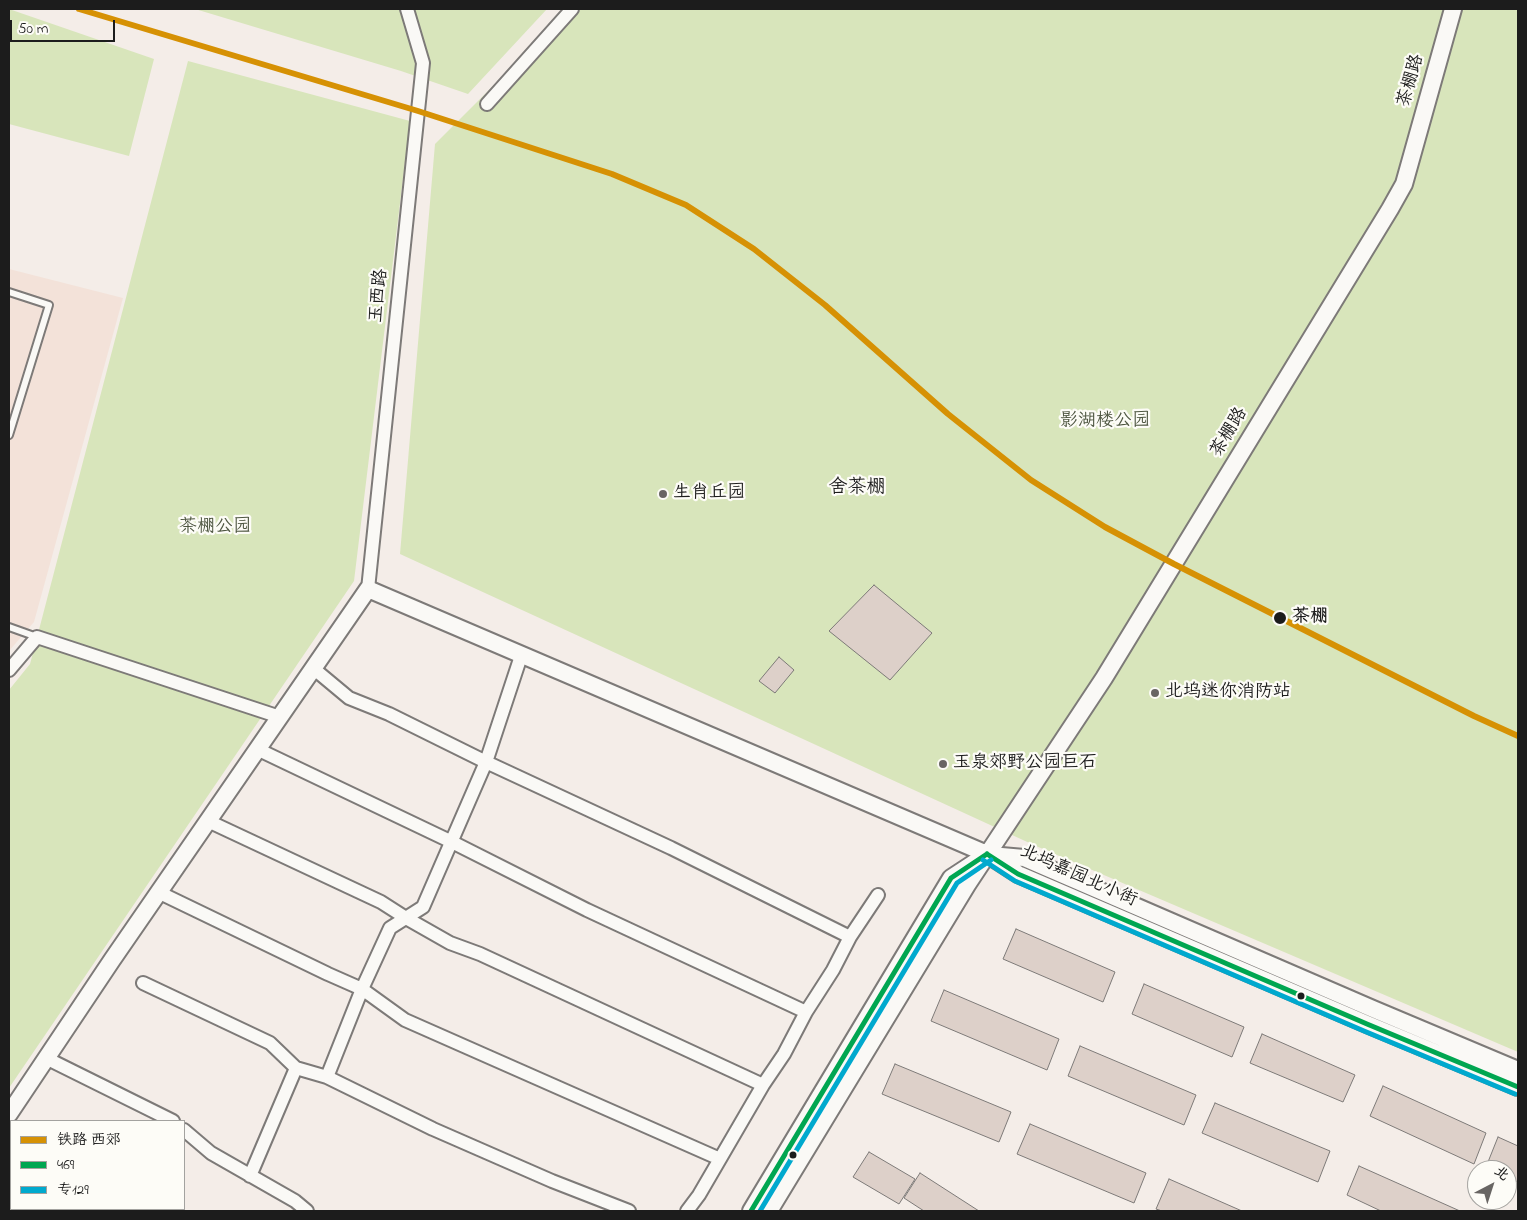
<!DOCTYPE html>
<html>
<head>
<meta charset="utf-8">
<style>
	body { margin:0 }
	#map { position:relative; width:1527px; height:1220px; overflow:hidden; background:#f4ede8; font-family:"Indie Flower","LXGW WenKai TC",sans-serif }
	canvas { display:block }
	.frame { position:absolute; inset:0; border:10px solid #1c1c1c; pointer-events:none }
	.legend { position:absolute; left:10px; top:1120px; width:175px; height:90px; box-sizing:border-box; background:#fdfcf7; border:1px solid #a3a29f; margin:0; padding:6px 9px; list-style:none; font-size:15px; color:#1c1c1c }
	.legend li { display:flex; align-items:center; gap:10px; height:25px }
	.legend b { width:25px; border:1px solid #a3a29f }
	.north { position:absolute; left:1467px; top:1160px; width:50px; height:50px; box-sizing:border-box; background:#fdfcf7; border:1px solid #a3a29f; border-radius:50%; rotate:40deg; font-size:14px; font-weight:700; line-height:20px; text-align:center; color:#1c1c1c }
	.north::after { content:''; display:block; margin:auto; width:18px; height:22px; background:#686563; clip-path:polygon(50% 0,100% 100%,50% 72%,0 100%) }
	.scale { position:absolute; left:10px; top:20px; width:105px; height:22px; box-sizing:border-box; border:2px solid #1c1c1c; border-top:0; padding-left:6px; font-size:15px; line-height:18px; white-space:nowrap; color:#1c1c1c; -webkit-text-stroke:4px #fdfcf7; paint-order:stroke }
</style>
</head>
<body>
<div id="map">
<canvas width="1527" height="1220"></canvas>
<div class="frame"></div>
<ul class="legend">
<li><b style="height:6px;background:#d69104"></b>铁路 西郊</li>
<li><b style="height:6px;background:#00a651"></b>469</li>
<li><b style="height:6px;background:#00a9ce"></b>专129</li>
</ul>
<div class="north">北</div>
<div class="scale">50 m</div>
</div>
<script>
const c = document.querySelector('canvas').getContext('2d');
c.lineJoin = 'round';
function fillPath(path, color) { c.fillStyle = color; c.fill(path, 'evenodd'); }
const poly = rows => new Path2D(rows.map(r => 'M' + r).join(''));
function stroke(path, color, width, dash) { c.strokeStyle = color; c.lineWidth = width; c.lineCap = dash ? 'butt' : 'round'; c.setLineDash(dash || []); c.stroke(path); }
function write(font, color, halo, rows, align = 'center') {
  c.font = font + ' "Indie Flower","LXGW WenKai TC",sans-serif'; c.lineWidth = 4.5; c.setLineDash([]); c.textBaseline = 'middle'; c.strokeStyle = halo; c.fillStyle = color; for (const [text, x, y, turn = 0] of rows) {
    c.save(); c.translate(x, y); c.rotate((+turn || 0) * Math.PI / 180); c.textAlign = isNaN(turn) ? turn : align; if (halo) c.strokeText(text, 0, 0); c.fillText(text, 0, 0); c.restore();
  }
}
fillPath(poly([
	[9,269,123,298,34,622,9,651]
]), '#f3e2d9');
fillPath(poly([
	[9,9,154,59,129,156,9,124],
	[195,9,547,9,468,94,401,71],
	[570,9,1518,9,1518,1052,1036,846,400,554,435,144],
	[188,61,410,121,354,581,9,1088,9,690,30,664]
]), '#d8e5bb');
const building = poly([
	[874,585,932,633,890,680,829,631,874,585],
	[779,657,794,670,775,693,759,681,779,657],
	[1016,929,1115,972,1103,1002,1003,959,1016,929],
	[1144,984,1244,1027,1232,1057,1132,1014,1144,984],
	[944,990,1059,1039,1047,1070,931,1021,944,990],
	[1262,1034,1355,1075,1343,1102,1250,1063,1262,1034],
	[1080,1046,1196,1095,1184,1125,1068,1076,1080,1046],
	[895,1064,1011,1112,999,1142,882,1094,895,1064],
	[1383,1086,1486,1133,1474,1164,1370,1116,1383,1086],
	[1215,1103,1330,1151,1318,1182,1202,1133,1215,1103],
	[1030,1124,1146,1173,1134,1203,1017,1154,1030,1124],
	[1498,1137,1518,1146,1518,1182,1507,1177,1507,1170,1493,1170,1486,1167,1498,1137],
	[869,1152,915,1179,899,1204,853,1177,869,1152],
	[1359,1166,1460,1211,1381,1211,1347,1195,1359,1166],
	[920,1173,979,1211,924,1211,904,1198,920,1173],
	[1169,1179,1242,1211,1162,1211,1156,1209,1169,1179]
]);
fillPath(building, '#ddd0c9');
stroke(building, '#7d7a78', 1);
const service = poly([
	[9,292,49,305,9,435],
	[9,627,37,637]
]);
const minor = poly([
	[487,104,572,9],
	[368,589,423,63,407,9],
	[521,656,486,762,423,907,390,928,362,989,405,1020,720,1159],
	[313,668,349,698,389,714,486,762,671,848,850,937],
	[9,670,37,637,280,717],
	[257,749,452,842,587,910,806,1012],
	[208,821,381,902,406,918,450,943,480,954,763,1085],
	[158,892,328,974,362,989,327,1077],
	[143,983,270,1043,296,1068,327,1077,433,1129,552,1181,629,1211],
	[46,1058,173,1121],
	[184,1130,211,1153,295,1201,307,1211],
	[9,1139,11,1140],
	[250,1176,296,1068],
	[138,1209,139,1211],
	[687,1211,699,1195,763,1085,784,1054,806,1012,833,970,850,937,878,895]
]);
const tertiary = poly([
	[990,855,1024,858,1373,1009,1518,1070],
	[9,1114,112,960,368,589,987,854,1018,874,1367,1024,1518,1087],
	[751,1211,951,878,983,857],
	[769,1211,967,885,1104,678,1390,209,1404,184,1453,9]
]);
stroke(service, '#7d7a78', 10);
stroke(minor, '#7d7a78', 16);
stroke(tertiary, '#7d7a78', 20);
stroke(service, '#faf9f6', 6);
stroke(minor, '#faf9f6', 12);
stroke(tertiary, '#faf9f6', 16);
stroke(poly([
	[987,854,1018,874,1367,1024,1518,1087],
	[751,1211,951,878,987,854]
]), '#00a651', 5);
stroke(poly([
	[983,860,1015,881,1364,1031,1515,1094],
	[760,1211,957,883,991,860]
]), '#00a9ce', 5);
stroke(poly([
	[79,9,418,111,612,174,686,205,754,249,825,305,948,414,1031,480,1105,527,1174,564,1474,716,1518,736]
]), '#d69104', 6);
for (const [x, y, r, color] of [
	[663,494,5,"#686563"],
	[1280,618,7,"#1c1c1c"],
	[1155,693,5,"#686563"],
	[943,764,5,"#686563"],
	[1301,996,4.5,"#1c1c1c"],
	[793,1155,4.5,"#1c1c1c"]
]) { const dot = new Path2D(); dot.arc(x, y, r, 0, 2 * Math.PI); c.fillStyle = color; c.fill(dot); stroke(dot, '#fdfcf7', 2); }
write('18px', '#1c1c1c', '#fdfcf7', [
	["茶棚路",1412,81,-74],
	["玉西路",380,296,-84],
	["茶棚路",1230,433,-59],
	["北坞嘉园北小街",1078,877,24]
]);
write('18px', '#4e5641', '#fdfcf7', [
	["影湖楼公园",1105,422],
	["茶棚公园",215,528]
]);
write('18px', '#1c1c1c', '#fdfcf7', [
	["生肖丘园",673,494],
	["北坞迷你消防站",1165,693],
	["玉泉郊野公园巨石",953,764]
], 'left');
write('bold 18px', '#1c1c1c', '#fdfcf7', [
	["茶棚",1292,618]
], 'left');
write('19px', '#1c1c1c', '#fdfcf7', [
	["舍茶棚",857,489]
]);
</script>
</body>
</html>
